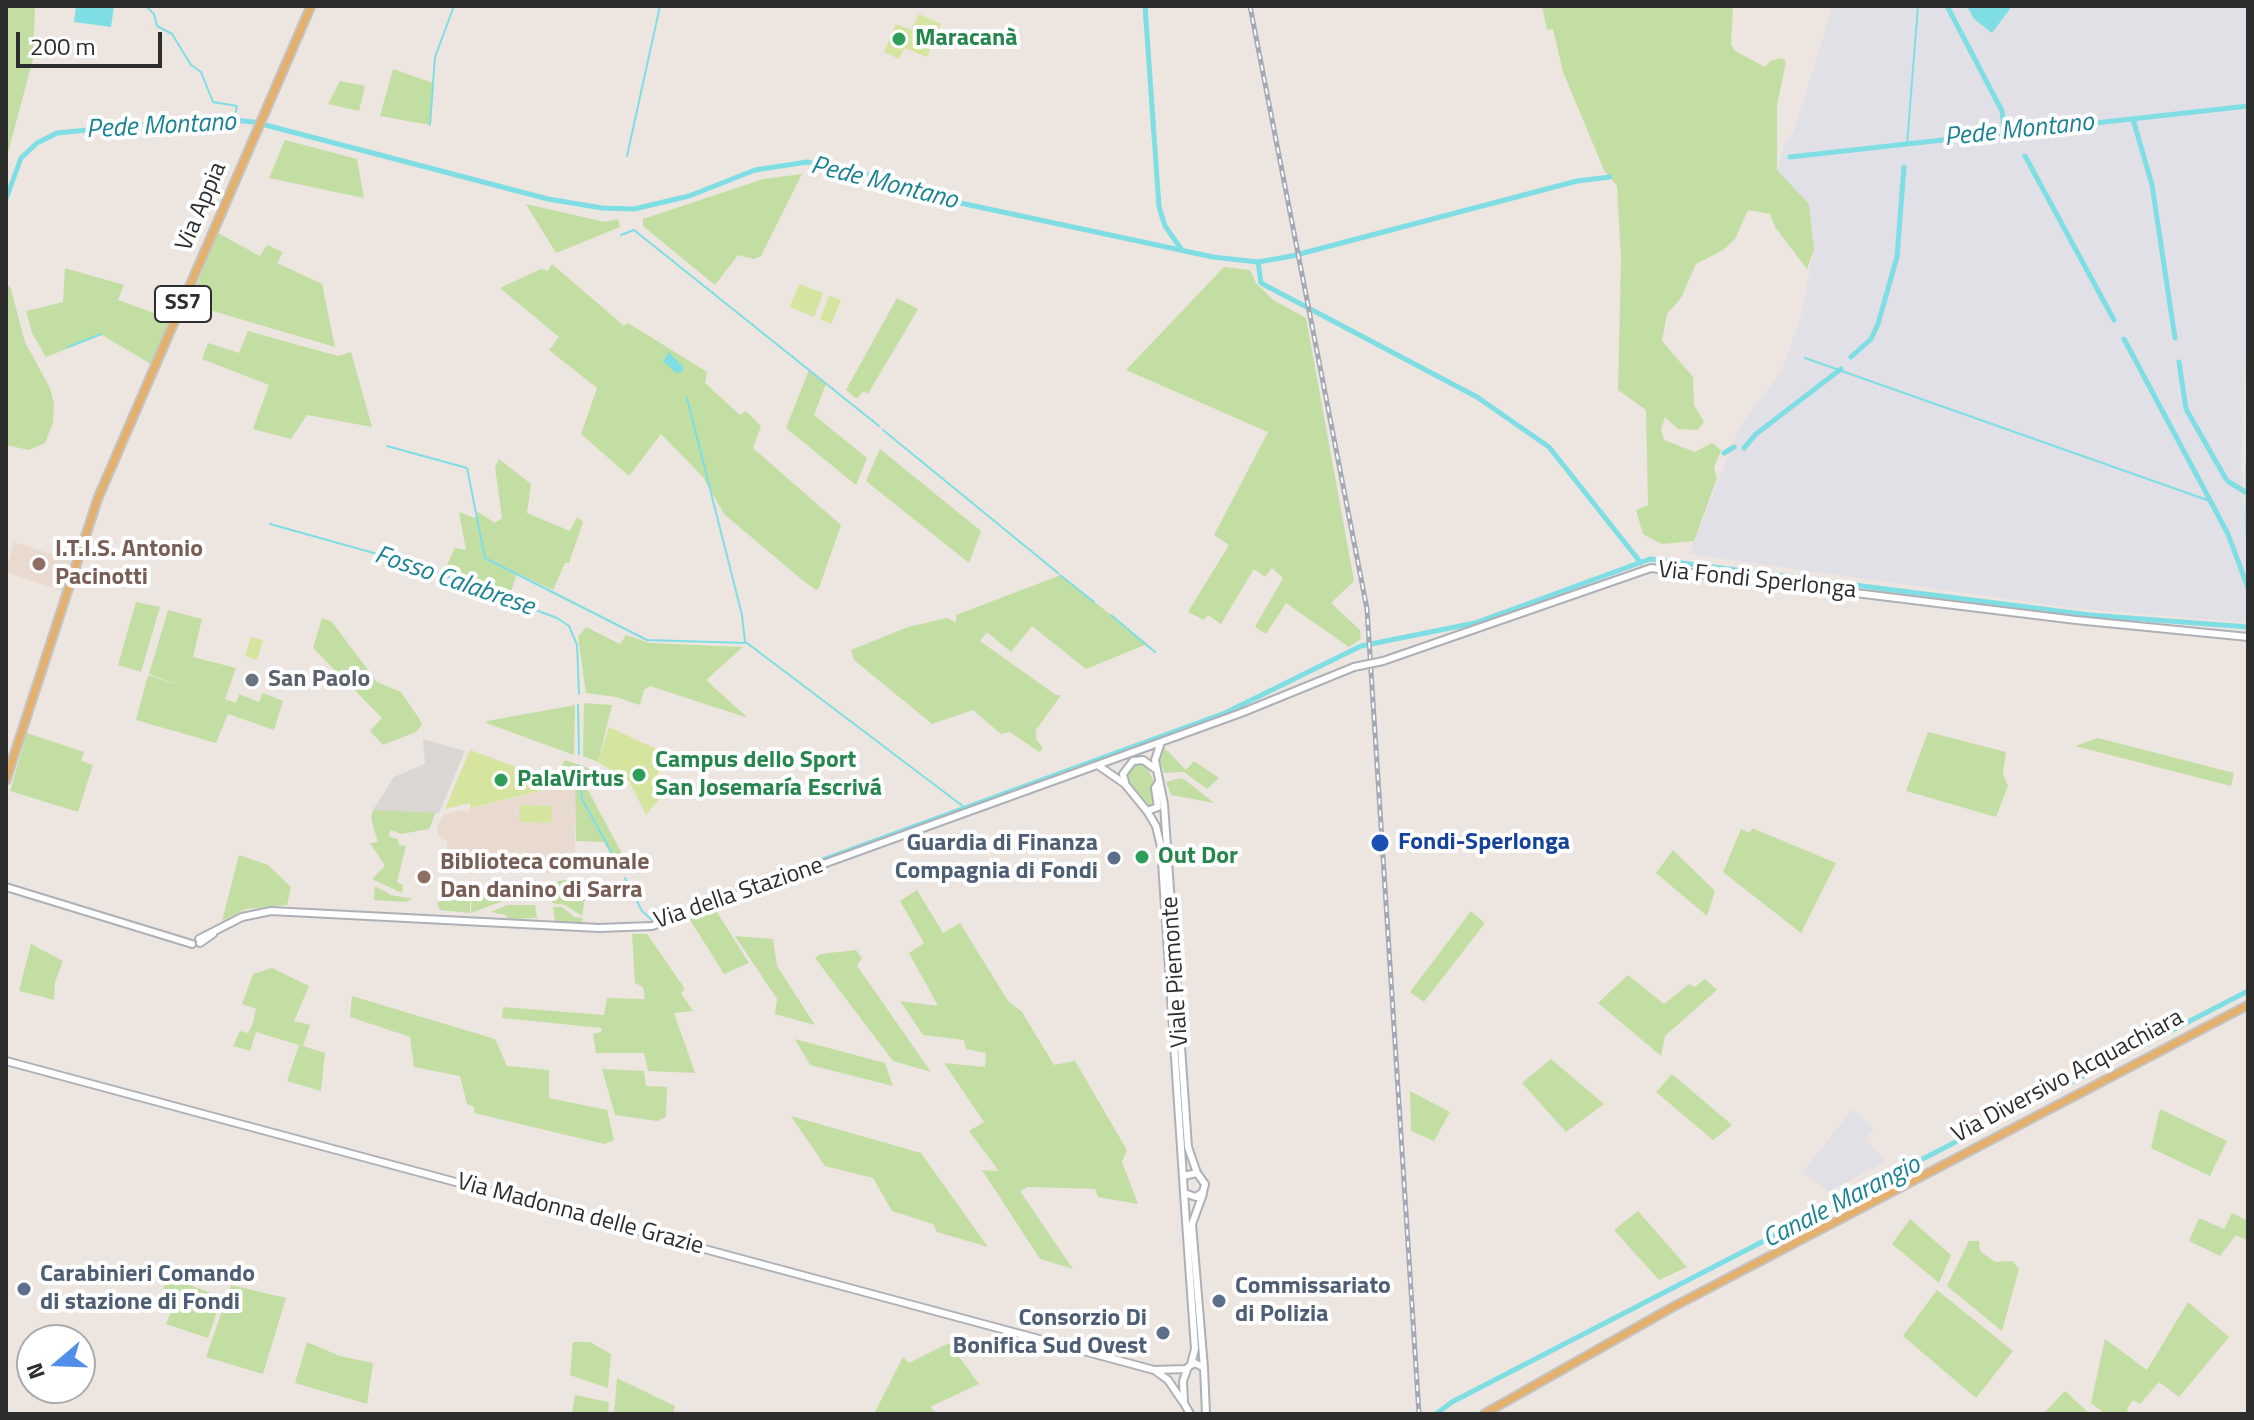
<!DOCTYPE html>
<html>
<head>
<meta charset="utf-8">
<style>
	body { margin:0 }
	#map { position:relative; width:2254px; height:1420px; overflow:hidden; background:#ede5e0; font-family:"Titillium Web",sans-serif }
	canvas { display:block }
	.frame { position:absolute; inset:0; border:8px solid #2d2d2d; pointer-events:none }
	.north { position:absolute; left:16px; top:1324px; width:80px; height:80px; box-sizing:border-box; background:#fff; border:2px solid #ababab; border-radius:50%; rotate:251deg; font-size:22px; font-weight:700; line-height:32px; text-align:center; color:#2d2d2d }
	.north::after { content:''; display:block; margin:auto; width:28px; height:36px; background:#518de9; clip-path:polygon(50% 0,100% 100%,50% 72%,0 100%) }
	.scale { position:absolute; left:16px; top:32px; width:146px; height:36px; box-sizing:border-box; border:4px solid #2d2d2d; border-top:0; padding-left:10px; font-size:24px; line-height:28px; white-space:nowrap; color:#2d2d2d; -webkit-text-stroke:6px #fff; paint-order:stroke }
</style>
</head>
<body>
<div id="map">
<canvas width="2254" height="1420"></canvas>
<div class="frame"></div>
<div class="north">N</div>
<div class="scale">200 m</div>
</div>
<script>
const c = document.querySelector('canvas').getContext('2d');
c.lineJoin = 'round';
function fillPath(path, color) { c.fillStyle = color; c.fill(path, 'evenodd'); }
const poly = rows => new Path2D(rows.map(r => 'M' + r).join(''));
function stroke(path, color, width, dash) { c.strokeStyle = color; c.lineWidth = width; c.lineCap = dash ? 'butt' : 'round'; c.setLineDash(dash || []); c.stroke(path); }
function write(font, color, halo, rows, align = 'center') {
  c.font = font + ' "Titillium Web",sans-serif'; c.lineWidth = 8; c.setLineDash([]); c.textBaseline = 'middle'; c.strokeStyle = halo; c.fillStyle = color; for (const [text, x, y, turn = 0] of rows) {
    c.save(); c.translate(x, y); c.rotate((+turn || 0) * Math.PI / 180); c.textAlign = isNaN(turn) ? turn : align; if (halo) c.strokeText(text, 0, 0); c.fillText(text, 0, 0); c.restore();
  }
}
fillPath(poly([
	[1833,6,2248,6,2248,317,2241,463,2248,554,2248,623,2071,608,1689,554,1740,426,1781,373,1801,316,1814,249,1809,204,1777,171,1785,142,1793,133],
	[1853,1109,1874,1129,1865,1140,1886,1160,1829,1192,1803,1172]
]), '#e0e0e6');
fillPath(poly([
	[14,542,72,561,62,591,6,572],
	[575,783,575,867,548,873,459,868,447,849,447,842,438,835,437,827,443,815,462,810,468,813,469,809]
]), '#e8dacf');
fillPath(poly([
	[6,6,35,6,33,59,6,160],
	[1542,6,1733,6,1731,44,1735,51,1765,67,1770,61,1782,58,1786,62,1777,105,1777,170,1809,204,1814,249,1807,269,1775,227,1770,214,1748,210,1735,239,1723,250,1696,264,1681,298,1667,314,1662,341,1693,377,1694,405,1704,422,1698,430,1678,429,1665,417,1661,429,1664,440,1695,452,1712,443,1721,450,1714,468,1717,478,1694,541,1662,544,1643,534,1636,510,1648,505,1646,410,1618,390,1621,259,1617,186,1604,170,1563,72,1553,29,1547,30],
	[393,69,433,83,430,125,380,116],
	[340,81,365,86,359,111,328,104],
	[285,140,357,159,364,198,269,178],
	[802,174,761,256,754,259,738,255,715,285,643,226,643,219,763,179],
	[526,204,605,222,618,219,620,227,556,253],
	[218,233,260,256,267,245,283,252,277,263,322,284,335,347,189,304],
	[552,264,624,326,628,323,707,372,705,383,740,415,746,411,761,426,753,448,841,525,819,588,816,590,801,579,724,514,703,477,661,434,629,476,581,434,597,388,549,350,559,337,500,288,541,269,548,271],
	[1224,267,1250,270,1256,283,1273,300,1306,318,1354,581,1331,603,1360,630,1361,639,1349,647,1286,603,1266,634,1255,627,1283,578,1272,568,1265,577,1254,569,1221,624,1208,615,1204,620,1188,612,1229,545,1214,535,1268,432,1126,370],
	[65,268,124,285,118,300,171,319,151,364,102,335,46,357,32,333,26,311,63,302],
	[6,286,10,286,25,342,50,388,54,404,53,423,45,443,29,450,6,445],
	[897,298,918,309,868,394,863,391,857,399,846,390],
	[248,331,338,356,351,352,372,427,307,415,291,439,253,429,269,385,202,359,208,343,239,353],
	[809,370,826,384,814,415,867,458,856,485,786,428],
	[880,449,981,531,969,563,866,481],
	[499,459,531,484,527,513,570,531,577,517,583,522,569,563,565,563,553,590,517,573,510,595,446,567,455,548,466,550,459,512,475,518,478,512,495,523,502,518,495,467],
	[1061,575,1147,644,1086,669,1032,626,1011,652,987,632,980,641,1056,695,1061,695,1036,730,1036,739,1043,748,1039,752,1010,732,1001,734,973,710,932,724,854,660,851,650,908,627,947,618,956,623,956,615],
	[136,602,160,607,141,672,118,665],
	[168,610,202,619,193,657,236,668,225,699,236,703,239,694,259,702,263,693,283,701,274,730,228,714,216,743,136,720,148,675,183,687,149,674],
	[322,618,332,622,377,682,401,692,420,720,422,725,416,732,383,745,370,731,382,718,313,648],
	[586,627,620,644,626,635,650,643,743,647,706,680,748,718,650,686,644,690,640,705,616,697,586,693,578,637],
	[584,703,612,705,598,762,583,756],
	[575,705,574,755,486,723,487,721],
	[1928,732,2006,752,2003,774,2008,786,1996,817,1906,791],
	[27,733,84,752,81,761,93,765,78,812,10,791],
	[2098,738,2234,773,2231,786,2075,746],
	[1162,745,1186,770,1194,761,1219,778,1207,789,1184,772,1164,773,1158,754],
	[565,760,594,770,588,790,627,863,616,865,604,842,576,841,575,783,551,788],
	[1140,763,1147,767,1154,782,1156,806,1150,807,1127,778,1133,764],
	[1180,778,1185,780,1214,803,1171,795,1166,782],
	[373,810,436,812,429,829,401,834,391,830,389,833,390,837,398,839,399,845,406,846,397,882,403,885,402,893,372,879,385,866,370,843,378,842,371,819],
	[1752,828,1836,863,1801,933,1723,872,1741,829,1750,833],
	[1673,850,1715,891,1707,916,1656,873],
	[239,855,268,865,291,887,287,905,246,909,222,921],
	[581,878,580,891,586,892,582,916,565,905,552,903,558,881],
	[375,886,391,895,413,899,405,902,374,900],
	[446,887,470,888,470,913,440,910,437,903,442,900],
	[472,888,528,890,527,898,506,900,471,913],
	[917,890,943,933,960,923,1008,1001,1022,1012,1054,1065,1075,1061,1127,1150,1122,1162,1138,1204,1098,1197,1095,1189,1028,1187,1020,1191,1073,1269,1040,1259,982,1170,999,1171,969,1131,984,1122,944,1063,985,1067,986,1053,966,1049,964,1040,923,1035,900,1001,938,1006,909,953,924,943,900,901],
	[507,905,535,905,537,918,508,919,506,915,491,912],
	[553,907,562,907,574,917,583,918,582,923,555,921],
	[715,909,749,963,724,974,689,918],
	[1471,911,1485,923,1424,1002,1410,992],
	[632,934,647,934,685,989,681,993,693,1011,674,1013,695,1073,648,1071,644,1053,596,1053,593,1034,601,1032,602,1028,502,1018,503,1007,604,1015,607,998,645,999,643,987,635,983],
	[735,936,773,939,777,966,815,1025,775,1014,777,999],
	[31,944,63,961,55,982,54,1000,19,991],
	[856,950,862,958,857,966,860,970,931,1072,893,1061,815,958,820,954],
	[272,968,309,986,294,1021,310,1025,303,1046,325,1053,321,1091,287,1081,299,1045,256,1032,250,1051,233,1046,240,1031,248,1033,252,1026,256,1009,242,1004,253,974],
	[1628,975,1664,1004,1689,984,1695,987,1705,979,1717,990,1665,1036,1661,1056,1598,1003],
	[352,996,495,1039,507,1066,549,1070,549,1098,607,1110,614,1140,604,1144,474,1113,474,1107,467,1104,460,1076,414,1067,410,1037,350,1017],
	[795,1039,885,1063,893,1086,810,1065],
	[1551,1059,1604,1104,1566,1132,1522,1083],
	[602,1069,644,1071,646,1086,667,1087,666,1117,657,1121,615,1115],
	[1672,1074,1732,1125,1713,1140,1656,1092],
	[1410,1091,1450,1112,1434,1141,1411,1131],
	[2160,1109,2227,1141,2210,1176,2151,1148],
	[791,1116,921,1153,988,1247,937,1232,933,1224,892,1211,873,1178,825,1166],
	[1638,1211,1687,1267,1659,1280,1614,1230],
	[2232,1213,2248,1221,2248,1241,2236,1235,2220,1256,2189,1241,2199,1218,2224,1229],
	[1910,1219,1951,1255,1939,1283,1892,1244],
	[1969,1241,1979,1241,1980,1251,1995,1262,2012,1261,2019,1269,2002,1331,1947,1286],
	[167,1277,222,1297,208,1338,166,1324,172,1309,158,1304],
	[231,1285,286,1298,263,1374,206,1357],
	[1937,1290,2013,1351,1976,1398,1903,1336],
	[2188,1302,2229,1337,2179,1397,2159,1382,2140,1404,2133,1400,2127,1409,2129,1414,2105,1414,2091,1403,2105,1339,2147,1370],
	[307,1342,340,1356,373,1363,367,1404,295,1383],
	[573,1342,590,1342,611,1354,608,1388,570,1375],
	[949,1343,979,1384,930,1407,938,1414,874,1414,903,1357,909,1363],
	[617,1378,675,1406,673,1414,614,1414],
	[2065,1391,2090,1414,2043,1414],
	[575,1395,609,1402,608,1414,572,1413]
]), '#c3dea2');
fillPath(poly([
	[919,14,941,24,927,57,904,48,899,59,884,52,896,24,911,30],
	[799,284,823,293,814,317,790,307],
	[829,296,841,300,831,324,820,319],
	[251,637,263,640,257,660,245,656],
	[609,727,667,754,654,782,667,790,646,815,629,781,598,762],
	[470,750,547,778,544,790,471,808,470,803,445,809],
	[520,805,552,806,551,823,519,822]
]), '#d5e49f');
fillPath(poly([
	[423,739,465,751,439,813,373,810,394,777,425,764]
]), '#d9d6d3');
fillPath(poly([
	[76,6,114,6,111,27,74,22],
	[1967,6,2012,6,1992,33,1974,19],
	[669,352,684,368,681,372,676,373,663,361]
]), '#7edee4');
stroke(poly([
	[146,6,154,14,157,26,172,34,191,65,201,72,213,102,237,106,234,120],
	[430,125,435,57,454,6],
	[1907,144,1918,6],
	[627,156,660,6],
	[621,235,634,230,879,426],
	[68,347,101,334],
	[1805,358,2210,501],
	[687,398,742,615,745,642],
	[883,430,1058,573],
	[387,446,467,468,485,558,647,640,747,643,964,807],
	[270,524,413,564,557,618,569,626,577,645,579,694],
	[1060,575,1094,602],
	[1111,615,1155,652],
	[578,705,579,754],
	[578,765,582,799,618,864],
	[625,878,642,911,653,921]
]), '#7edee4', 2);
stroke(poly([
	[1145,6,1159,207,1165,226,1182,250],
	[1947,6,2002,111,2004,133],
	[2133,119,2152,185,2175,338],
	[2025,156,2114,320],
	[1790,157,2248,106],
	[6,199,21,158,37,143,57,133,210,118,254,122,548,199,602,208,634,209,689,196,755,170,807,162,874,176,951,201,1213,257,1258,262,1292,256,1577,181,1610,177],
	[1258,262,1261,283,1477,397,1549,447,1641,563],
	[2124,339,2228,534,2248,588],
	[1851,357,1871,339,1878,324,1897,257,1904,167],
	[2179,362,2186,409,2226,479],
	[1744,448,1756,434,1841,369],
	[1724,453,1734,447],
	[2248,463,2248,533],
	[2229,482,2247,493],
	[691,908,1225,713,1361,646,1475,623,1650,559,2090,615,2248,627],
	[653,921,681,911],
	[1436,1414,1452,1402,2248,991]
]), '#7edee4', 5);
const minor = poly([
	[1383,661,1651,568,2076,620,2248,637],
	[1161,742,1155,760,1164,804,1188,1147,1197,1173],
	[1099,766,1125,784,1147,811,1156,826,1161,847,1184,1193,1196,1197,1203,1192,1205,1184,1197,1173,1183,1176],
	[1125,782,1123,774,1133,761,1143,760,1157,770],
	[1147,811,1158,807,1155,788,1159,782],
	[6,887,192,944],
	[199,939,242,917,271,911,599,928,652,926,1241,713,1354,667],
	[200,943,213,934],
	[6,1061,1154,1370,1187,1369],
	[1184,1193,1195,1349,1191,1364],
	[1203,1194,1192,1224,1204,1368],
	[1157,1372,1168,1380,1183,1402],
	[1190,1414,1184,1403,1183,1381,1188,1367,1195,1363,1204,1368,1206,1414]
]);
const major = poly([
	[6,780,98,498,311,6],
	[1484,1414,1671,1308,2248,1005]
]);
stroke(minor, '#adb1b7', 10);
stroke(major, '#c4c4c4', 11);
stroke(minor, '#fff', 6);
stroke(major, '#e4b06e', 7);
const rail = poly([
	[1250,6,1367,609,1419,1414]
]);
stroke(rail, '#a3a9b5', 5);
stroke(rail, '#fff', 2, [6]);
const minorBridge = poly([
	[1354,667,1383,661]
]);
stroke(minorBridge, '#adb1b7', 10, []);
stroke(minorBridge, '#fff', 6);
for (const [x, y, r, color] of [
	[899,39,8,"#2e9e5b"],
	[39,564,8,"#8d6e63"],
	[252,680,8,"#6b7280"],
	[639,775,8,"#2e9e5b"],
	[501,780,8,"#2e9e5b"],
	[1380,843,10,"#1a4fb4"],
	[1142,857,8,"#2e9e5b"],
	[1114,858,8,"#5c6f8a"],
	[424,877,8,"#8d6e63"],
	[24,1289,8,"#5c6f8a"],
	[1219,1301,8,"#5c6f8a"],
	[1163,1333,8,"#5c6f8a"]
]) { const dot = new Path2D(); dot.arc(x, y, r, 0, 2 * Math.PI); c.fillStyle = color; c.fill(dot); stroke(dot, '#fff', 3); }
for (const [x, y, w] of [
	[183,304,56]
]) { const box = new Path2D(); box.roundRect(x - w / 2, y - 18, w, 36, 6); c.fillStyle = '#fff'; c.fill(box); stroke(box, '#2d2d2d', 2); }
write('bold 22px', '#2d2d2d', null, [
	["SS7",183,304]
]);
write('bold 24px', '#27864d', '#fff', [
	["Maracanà",915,39],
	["Campus dello Sport",655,761],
	["San Josemaría Escrivá",655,789],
	["PalaVirtus",517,780],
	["Out Dor",1158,857]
], 'left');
write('24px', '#2d2d2d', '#fff', [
	["Via Appia",202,207,-67],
	["Via Fondi Sperlonga",1757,581,6],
	["Via della Stazione",739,894,-19],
	["Viale Piemonte",1176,972,-94],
	["Via Diversivo Acquachiara",2068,1077,-28],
	["Via Madonna delle Grazie",580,1215,15]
]);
write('bold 24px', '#785e54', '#fff', [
	["I.T.I.S. Antonio",55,550],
	["Pacinotti",55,578],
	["Biblioteca comunale",440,863],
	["Dan danino di Sarra",440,891]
], 'left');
write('bold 24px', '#5b616d', '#fff', [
	["San Paolo",268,680]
], 'left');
write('bold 24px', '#164399', '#fff', [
	["Fondi-Sperlonga",1398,843]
], 'left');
write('bold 24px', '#4e5e75', '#fff', [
	["Guardia di Finanza",1098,844],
	["Compagnia di Fondi",1098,872],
	["Carabinieri Comando",40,1275,"left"],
	["di stazione di Fondi",40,1303,"left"],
	["Commissariato",1235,1287,"left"],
	["di Polizia",1235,1315,"left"],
	["Consorzio Di",1147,1319],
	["Bonifica Sud Ovest",1147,1347]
], 'right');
write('italic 26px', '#1b8293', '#fff', [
	["Pede Montano",161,127,-3],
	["Pede Montano",2019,131,-6],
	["Pede Montano",884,184,14],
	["Fosso Calabrese",454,582,19],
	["Canale Marangio",1842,1203,-27]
]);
</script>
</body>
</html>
